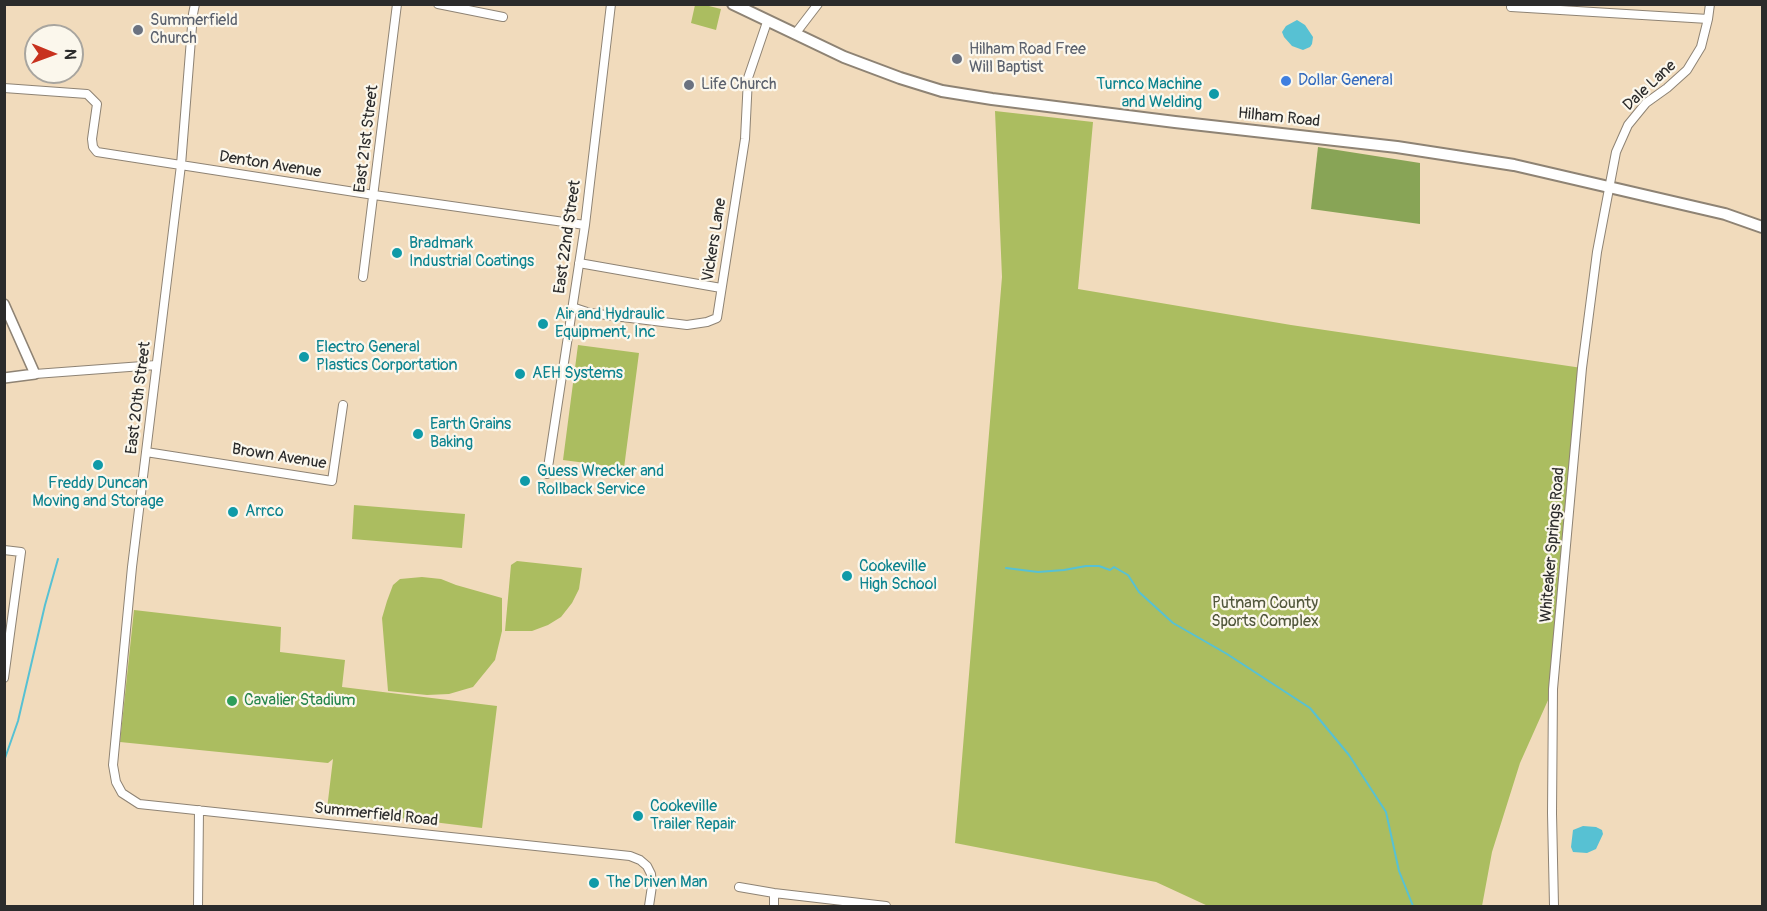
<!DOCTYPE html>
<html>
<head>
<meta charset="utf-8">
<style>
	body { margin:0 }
	#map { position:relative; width:1767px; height:911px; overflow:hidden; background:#f1dbbc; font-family:Pangolin,sans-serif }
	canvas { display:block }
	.frame { position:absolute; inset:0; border:6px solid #2b2b2b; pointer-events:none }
	.north { position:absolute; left:24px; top:24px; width:60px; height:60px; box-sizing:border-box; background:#fbf7ec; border:2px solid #a8a59f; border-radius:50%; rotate:91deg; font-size:16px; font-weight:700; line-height:24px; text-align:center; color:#2b2b2b }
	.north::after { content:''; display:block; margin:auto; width:21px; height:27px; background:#c8321e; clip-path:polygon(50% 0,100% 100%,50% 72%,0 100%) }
</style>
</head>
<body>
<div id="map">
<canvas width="1767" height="911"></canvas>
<div class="frame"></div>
<div class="north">N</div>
</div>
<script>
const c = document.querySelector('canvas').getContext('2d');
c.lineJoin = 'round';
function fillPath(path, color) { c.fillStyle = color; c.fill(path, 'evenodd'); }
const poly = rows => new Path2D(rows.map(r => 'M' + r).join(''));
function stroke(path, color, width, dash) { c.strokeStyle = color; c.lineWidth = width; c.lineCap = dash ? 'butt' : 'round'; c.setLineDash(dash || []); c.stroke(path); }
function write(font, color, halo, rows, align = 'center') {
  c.font = font + ' Pangolin,sans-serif'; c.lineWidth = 4.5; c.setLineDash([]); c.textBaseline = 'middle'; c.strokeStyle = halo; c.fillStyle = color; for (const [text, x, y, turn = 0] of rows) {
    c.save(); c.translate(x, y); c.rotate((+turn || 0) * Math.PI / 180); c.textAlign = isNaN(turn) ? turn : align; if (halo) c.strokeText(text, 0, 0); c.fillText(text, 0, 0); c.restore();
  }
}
fillPath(poly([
	[695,5,705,5,721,9,716,30,691,23],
	[995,111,1093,122,1078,289,1291,325,1582,368,1553,689,1520,763,1492,852,1482,906,1208,906,1156,882,955,843,1002,277],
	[578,345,639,353,624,468,563,460],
	[354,505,465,514,462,548,352,539],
	[517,561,582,568,579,589,572,603,561,617,548,625,532,631,505,631,511,565],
	[422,577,441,579,456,585,502,598,502,631,495,660,473,687,449,694,427,695,388,691,382,618,387,601,393,585,400,579],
	[134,610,281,627,280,652,345,660,342,687,497,706,482,828,327,809,333,759,328,763,120,742]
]), '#abbd60');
fillPath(poly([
	[1318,147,1420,163,1420,224,1311,209]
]), '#88a456');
fillPath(poly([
	[1297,20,1305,25,1313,37,1312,44,1310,47,1303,50,1292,46,1284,37,1282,32,1286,26],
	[1583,826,1596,827,1602,830,1603,834,1596,849,1587,853,1573,852,1571,847,1573,830]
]), '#57c1d3');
stroke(poly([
	[1006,568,1038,572,1064,570,1086,566,1099,566,1110,570,1114,567,1128,575,1139,592,1173,623,1227,654,1310,708,1349,755,1386,812,1399,871,1413,906],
	[4,761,18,721,45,605,58,559],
	[4,807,4,814]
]), '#57c1d3', 2);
const minor = poly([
	[195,4,193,14,181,165,132,567,113,765,116,782,122,793,139,804,630,856,640,860,647,866,651,874,652,886,649,906],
	[438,4,503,17],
	[1511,7,1708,19],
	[795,34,818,4],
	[4,88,87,94,97,104,92,139,93,147,97,152,374,195,585,225],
	[579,263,721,288],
	[363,277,397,4],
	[572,307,590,313,687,325,707,322,717,318,745,139,748,78,767,22],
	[35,374,156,365],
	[146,452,332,481,343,405],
	[547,474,585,225,611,4],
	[4,550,21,552,4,678],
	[739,887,774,893,886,906],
	[774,893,774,906],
	[198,906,199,810],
	[1554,906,1552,813,1553,689,1582,368,1597,252,1616,152,1628,125,1646,103,1667,88,1687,70,1701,47,1708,19,1710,4]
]);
const tertiary = poly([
	[4,304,35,374,4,378]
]);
const secondary = poly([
	[733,4,844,57,900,78,942,91,992,99,1175,122,1397,147,1514,165,1725,214,1762,227]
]);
stroke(minor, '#8e8374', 10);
stroke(tertiary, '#8e8374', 12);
stroke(secondary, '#8e8374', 14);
stroke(minor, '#fff', 8);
stroke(tertiary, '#fff', 9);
stroke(secondary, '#fff', 10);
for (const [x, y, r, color] of [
	[138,30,6,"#6b7280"],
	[957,59,6,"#6b7280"],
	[1286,81,6,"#3f7fe0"],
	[689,85,6,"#6b7280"],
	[1214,94,6,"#0f9aa8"],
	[397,253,6,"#0f9aa8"],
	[543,324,6,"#0f9aa8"],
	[304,357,6,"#0f9aa8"],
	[520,374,6,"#0f9aa8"],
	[418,434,6,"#0f9aa8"],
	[98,465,6,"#0f9aa8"],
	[525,481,6,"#0f9aa8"],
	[233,512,6,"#0f9aa8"],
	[847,576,6,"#0f9aa8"],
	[232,701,6,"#2e9e5b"],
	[638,816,6,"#0f9aa8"],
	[594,883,6,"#0f9aa8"]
]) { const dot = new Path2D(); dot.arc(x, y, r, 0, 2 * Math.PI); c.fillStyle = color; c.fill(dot); stroke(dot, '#fbf7ec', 2); }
write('16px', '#5b616d', '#fbf7ec', [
	["Summerfield",150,21],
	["Church",150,39],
	["Hilham Road Free",969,50],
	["Will Baptist",969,68],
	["Life Church",701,85]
], 'left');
write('16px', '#366cbe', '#fbf7ec', [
	["Dollar General",1298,81]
], 'left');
write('16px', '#0d838f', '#fbf7ec', [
	["Turnco Machine",1202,85,"right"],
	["and Welding",1202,103,"right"],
	["Bradmark",409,244],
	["Industrial Coatings",409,262],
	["Air and Hydraulic",555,315],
	["Equipment, Inc",555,333],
	["Electro General",316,348],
	["Plastics Corportation",316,366],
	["AEH Systems",532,374],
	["Earth Grains",430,425],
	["Baking",430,443],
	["Guess Wrecker and",537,472],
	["Rollback Service",537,490],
	["Freddy Duncan",98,484,"center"],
	["Moving and Storage",98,502,"center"],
	["Arrco",245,512],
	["Cookeville",859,567],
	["High School",859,585],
	["Cookeville",650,807],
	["Trailer Repair",650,825],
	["The Driven Man",606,883]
], 'left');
write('16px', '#2b2b2b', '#fbf7ec', [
	["Dale Lane",1650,86,-43],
	["Hilham Road",1279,118,6],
	["East 21st Street",367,139,-83],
	["Denton Avenue",270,165,9],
	["East 22nd Street",568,237,-82],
	["Vickers Lane",715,240,-81],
	["East 20th Street",139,398,-83],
	["Brown Avenue",279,457,9],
	["Whiteaker Springs Road",1553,545,-85],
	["Summerfield Road",376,815,6]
]);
write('16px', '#51573b', '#fbf7ec', [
	["Putnam County",1265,604],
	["Sports Complex",1265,622]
]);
write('16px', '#27864d', '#fbf7ec', [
	["Cavalier Stadium",244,701]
], 'left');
</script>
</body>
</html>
